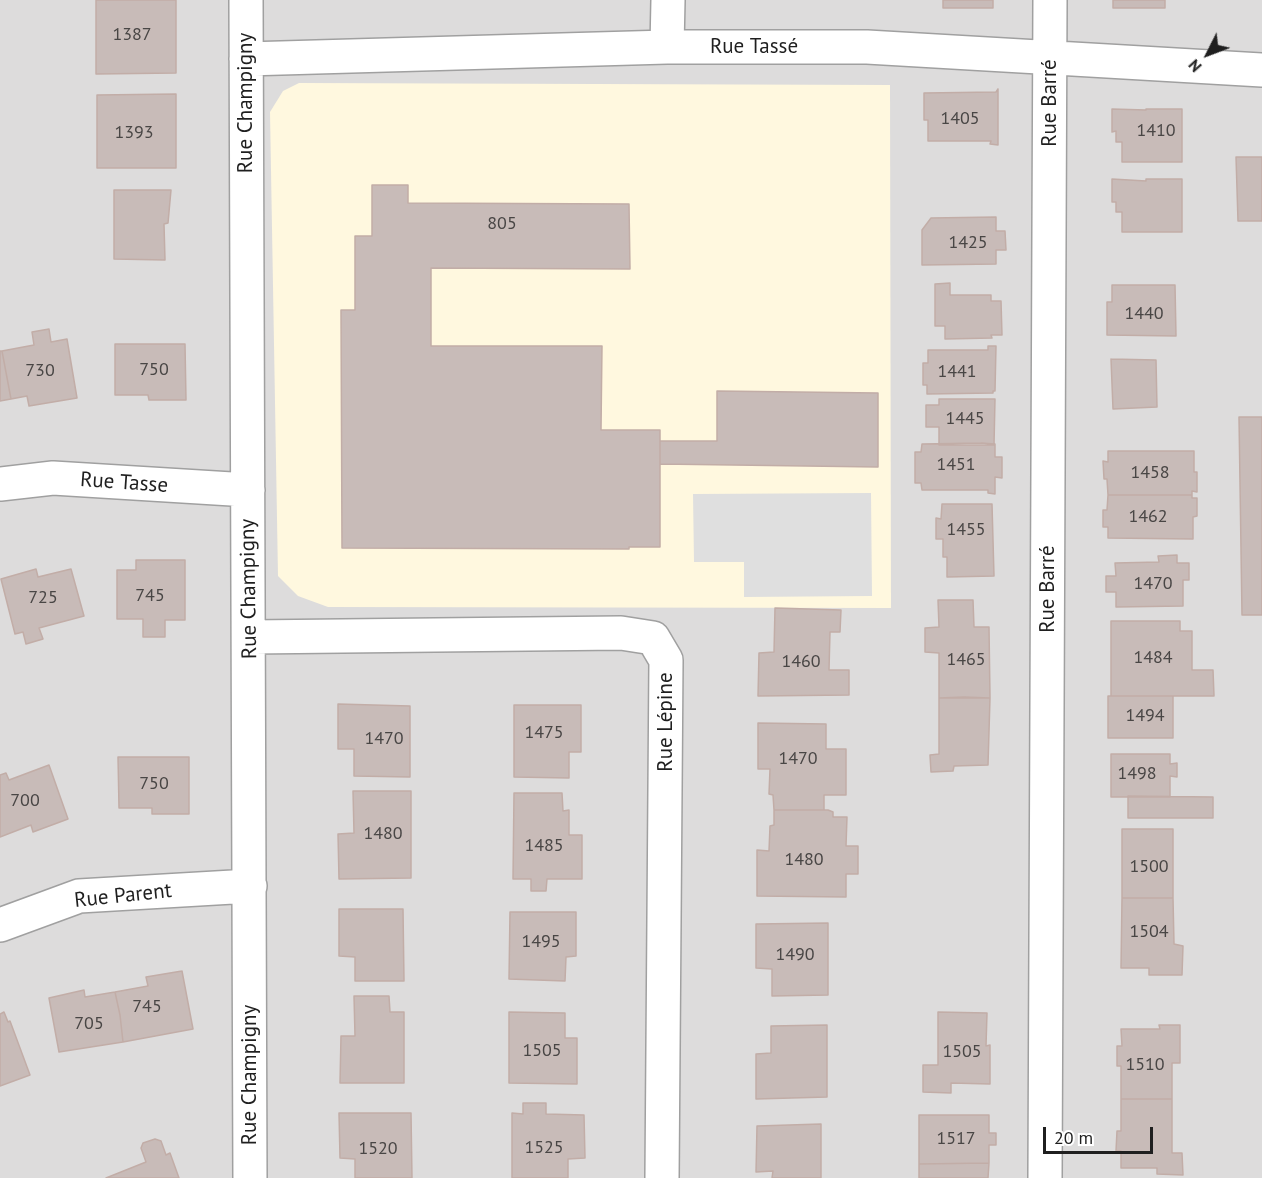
<!DOCTYPE html>
<html>
<head>
<meta charset="utf-8">
<style>
	body { margin:0 }
	#map { position:relative; width:1262px; height:1178px; overflow:hidden; background:#f0eae5; font-family:"PT Sans",sans-serif }
	canvas { display:block }
	.north { position:absolute; left:1178px; top:24px; width:60px; height:60px; -webkit-text-stroke:4px #fff; paint-order:stroke; rotate:228deg; font-size:16px; font-weight:700; line-height:24px; text-align:center; color:#1f1f1f }
	.north::after { content:''; display:block; margin:auto; width:21px; height:27px; background:#1f1f1f; clip-path:polygon(50% 0,100% 100%,50% 72%,0 100%) }
	.scale { position:absolute; left:1043px; top:1127px; width:110px; height:27px; box-sizing:border-box; border:3px solid #1f1f1f; border-top:0; padding-left:8px; font-size:18px; line-height:21px; white-space:nowrap; color:#1f1f1f; -webkit-text-stroke:4px #fff; paint-order:stroke }
</style>
</head>
<body>
<div id="map">
<canvas width="1262" height="1178"></canvas>
<div class="north">N</div>
<div class="scale">20 m</div>
</div>
<script>
const c = document.querySelector('canvas').getContext('2d');
c.lineJoin = 'round';
function fillPath(path, color) { c.fillStyle = color; c.fill(path, 'evenodd'); }
const poly = rows => new Path2D(rows.map(r => 'M' + r).join(''));
function stroke(path, color, width, dash) { c.strokeStyle = color; c.lineWidth = width; c.lineCap = dash ? 'butt' : 'round'; c.setLineDash(dash || []); c.stroke(path); }
function write(font, color, halo, rows, align = 'center') {
  c.font = font + ' "PT Sans",sans-serif'; c.lineWidth = 6; c.setLineDash([]); c.textBaseline = 'middle'; c.strokeStyle = halo; c.fillStyle = color; for (const [text, x, y, turn = 0] of rows) {
    c.save(); c.translate(x, y); c.rotate((+turn || 0) * Math.PI / 180); c.textAlign = isNaN(turn) ? turn : align; if (halo) c.strokeText(text, 0, 0); c.fillText(text, 0, 0); c.restore();
  }
}
fillPath(poly([
	[0,0,1262,0,1262,1178,0,1178]
]), '#dddcdc');
fillPath(poly([
	[299,83,890,85,891,608,328,607,298,596,278,576,270,112,283,91]
]), '#fff8df');
fillPath(poly([
	[871,493,872,596,744,597,744,562,694,562,693,494]
]), '#dfdfdf');
const building = poly([
	[96,0,176,0,176,73,96,74,96,0],
	[943,0,993,0,993,8,943,8,943,0],
	[1113,0,1165,0,1165,8,1113,8,1113,0],
	[998,89,998,145,990,144,991,141,928,141,928,120,924,120,924,93,996,92,998,89],
	[176,94,176,168,97,168,97,95,176,94],
	[1112,109,1146,110,1146,109,1182,109,1182,162,1122,162,1122,142,1116,142,1116,131,1112,132,1112,109],
	[1236,157,1262,157,1262,221,1238,221,1236,157],
	[1112,179,1146,181,1146,179,1182,179,1182,232,1122,232,1122,212,1116,212,1116,202,1112,202,1112,179],
	[372,185,408,185,408,203,629,204,630,269,431,268,431,346,602,346,601,430,660,430,660,547,629,547,629,549,342,548,341,310,355,310,355,236,372,236,372,185],
	[114,190,171,190,168,223,164,224,165,260,114,259,114,190],
	[996,217,996,231,1005,231,1006,250,996,250,996,264,922,265,922,230,931,218,996,217],
	[950,283,950,295,991,295,991,301,1001,301,1002,335,991,335,992,338,945,339,945,326,935,326,935,284,950,283],
	[1112,285,1175,285,1176,336,1107,335,1107,302,1112,302,1112,285],
	[49,329,51,342,67,339,77,398,29,406,27,396,11,399,2,351,34,345,32,332,49,329],
	[115,344,185,344,186,400,149,400,148,395,115,395,115,344],
	[988,346,996,346,995,391,993,391,993,393,927,394,927,385,923,385,923,363,928,363,928,350,988,350,988,346],
	[0,351,2,351,11,399,0,401,0,351],
	[1111,359,1156,360,1157,407,1113,409,1111,359],
	[717,391,878,393,878,467,660,464,660,441,717,441,717,391],
	[939,399,995,399,994,445,939,445,939,427,926,427,926,405,939,405,939,399],
	[1239,417,1262,417,1262,615,1242,615,1239,417],
	[981,443,995,444,995,457,1002,457,1002,478,995,477,995,494,988,493,988,490,922,490,921,483,915,483,915,452,921,452,922,444,981,443],
	[1108,451,1194,451,1194,472,1197,472,1197,492,1192,491,1192,495,1108,495,1107,479,1104,479,1103,461,1108,462,1108,451],
	[1108,495,1192,495,1192,498,1197,498,1197,516,1193,517,1193,539,1108,538,1108,527,1103,527,1103,510,1107,510,1108,495],
	[942,504,992,504,994,576,947,577,947,557,943,557,943,539,936,539,936,518,941,519,942,504],
	[1177,555,1177,563,1189,563,1189,580,1183,580,1183,606,1116,607,1116,592,1106,592,1106,576,1116,576,1115,563,1159,562,1158,556,1177,555],
	[136,560,185,560,185,620,165,620,165,637,143,637,143,619,117,619,117,570,136,570,136,560],
	[36,569,38,577,71,569,84,616,39,628,43,639,26,644,23,632,15,634,1,579,36,569],
	[938,600,973,600,974,627,989,627,990,698,939,698,939,653,925,652,925,628,939,627,938,600],
	[775,608,841,610,840,632,830,632,829,670,849,670,849,695,758,696,759,653,774,652,775,608],
	[1111,621,1180,621,1180,631,1192,631,1192,670,1213,670,1214,696,1111,696,1111,621],
	[1108,696,1173,696,1173,738,1108,738,1108,696],
	[964,697,990,698,988,765,954,766,953,771,931,772,930,755,939,754,939,698,964,697],
	[338,704,410,706,410,777,354,776,354,749,338,749,338,704],
	[514,705,581,705,581,752,569,752,569,778,514,777,514,705],
	[758,723,826,724,826,749,846,749,846,795,824,795,824,810,774,810,773,795,769,794,770,769,758,769,758,723],
	[1111,754,1170,754,1170,764,1177,763,1177,777,1170,776,1170,797,1111,797,1111,754],
	[118,757,189,757,189,814,152,814,152,808,119,808,118,757],
	[49,765,68,819,33,832,31,825,0,837,0,775,6,773,9,780,49,765],
	[353,791,411,791,411,878,339,879,338,834,354,833,353,791],
	[514,793,562,793,563,811,569,810,569,835,582,835,582,879,547,879,546,891,531,891,531,879,513,879,514,793],
	[1128,796,1213,797,1213,818,1128,818,1128,796],
	[774,810,828,810,833,812,833,817,847,817,846,846,858,846,858,874,846,874,846,897,757,896,757,850,769,851,770,826,774,825,774,810],
	[1122,829,1173,829,1173,898,1122,898,1122,829],
	[1122,898,1173,898,1174,944,1183,946,1182,975,1149,975,1149,968,1121,968,1122,898],
	[339,909,403,909,404,981,355,981,355,957,339,956,339,909],
	[510,912,576,912,576,956,566,957,565,981,509,979,510,912],
	[828,923,828,995,772,996,772,969,756,968,756,924,828,923],
	[182,971,193,1029,123,1042,120,1015,115,992,148,986,146,977,182,971],
	[84,990,85,997,115,992,120,1015,123,1042,59,1052,49,998,84,990],
	[354,996,389,996,390,1012,404,1012,404,1083,340,1083,341,1036,355,1036,354,996],
	[4,1012,8,1022,10,1021,30,1075,0,1086,0,1014,4,1012],
	[509,1012,565,1013,565,1038,577,1038,577,1084,509,1083,509,1012],
	[938,1012,987,1013,986,1046,990,1045,990,1084,951,1083,951,1093,923,1092,923,1065,938,1065,938,1012],
	[827,1025,827,1097,756,1099,756,1054,771,1053,771,1026,827,1025],
	[1159,1025,1180,1025,1180,1063,1172,1063,1172,1099,1121,1099,1121,1066,1117,1066,1117,1046,1122,1046,1121,1029,1160,1029,1159,1025],
	[1121,1099,1172,1099,1172,1153,1182,1153,1183,1175,1157,1174,1157,1168,1121,1168,1121,1151,1116,1151,1117,1131,1121,1131,1121,1099],
	[523,1103,546,1103,546,1114,584,1115,585,1158,568,1159,568,1178,512,1178,512,1113,523,1114,523,1103],
	[339,1113,411,1113,412,1178,355,1178,355,1159,340,1158,339,1113],
	[919,1115,989,1115,989,1133,996,1133,996,1145,989,1145,989,1163,919,1164,919,1115],
	[821,1124,821,1178,772,1178,773,1171,756,1172,757,1126,821,1124],
	[155,1139,161,1141,166,1155,170,1153,179,1178,106,1178,146,1162,141,1148,143,1143,155,1139],
	[989,1163,988,1178,919,1178,919,1164,989,1163]
]);
fillPath(building, '#c8bbb8');
stroke(building, '#c2ada7', 1.5);
const street = poly([
	[246,0,250,1178],
	[667,47,668,0],
	[246,59,667,47,867,47,1262,70],
	[0,484,53,478,248,490],
	[250,637,621,633,653,638,666,660,662,1178],
	[0,925,79,896,250,886],
	[1045,1178,1050,0]
]);
stroke(street, '#a0a0a0', 36);
stroke(street, '#fff', 33);
write('18px', '#494645', null, [
	["1387",132,35],
	["1405",960,119],
	["1410",1156,131],
	["1393",134,133],
	["805",502,224],
	["1425",968,243],
	["1440",1144,314],
	["750",154,370],
	["730",40,371],
	["1441",957,372],
	["1445",965,419],
	["1451",956,465],
	["1458",1150,473],
	["1462",1148,517],
	["1455",966,530],
	["1470",1153,584],
	["745",150,596],
	["725",43,598],
	["1484",1153,658],
	["1465",966,660],
	["1460",801,662],
	["1494",1145,716],
	["1475",544,733],
	["1470",384,739],
	["1470",798,759],
	["1498",1137,774],
	["750",154,784],
	["700",25,801],
	["1480",383,834],
	["1485",544,846],
	["1480",804,860],
	["1500",1149,867],
	["1504",1149,932],
	["1495",541,942],
	["1490",795,955],
	["745",147,1007],
	["705",89,1024],
	["1505",542,1051],
	["1505",962,1052],
	["1510",1145,1065],
	["1517",956,1139],
	["1525",544,1148],
	["1520",378,1149]
]);
write('21px', '#1f1f1f', '#fff', [
	["Rue Tassé",754,47],
	["Rue Champigny",246,103,-90],
	["Rue Barré",1050,103,-90],
	["Rue Tasse",124,483,4],
	["Rue Champigny",249,589,-91],
	["Rue Barré",1048,589,-90],
	["Rue Lépine",666,722,-90],
	["Rue Parent",123,896,-6],
	["Rue Champigny",250,1075,-90]
]);
</script>
</body>
</html>
